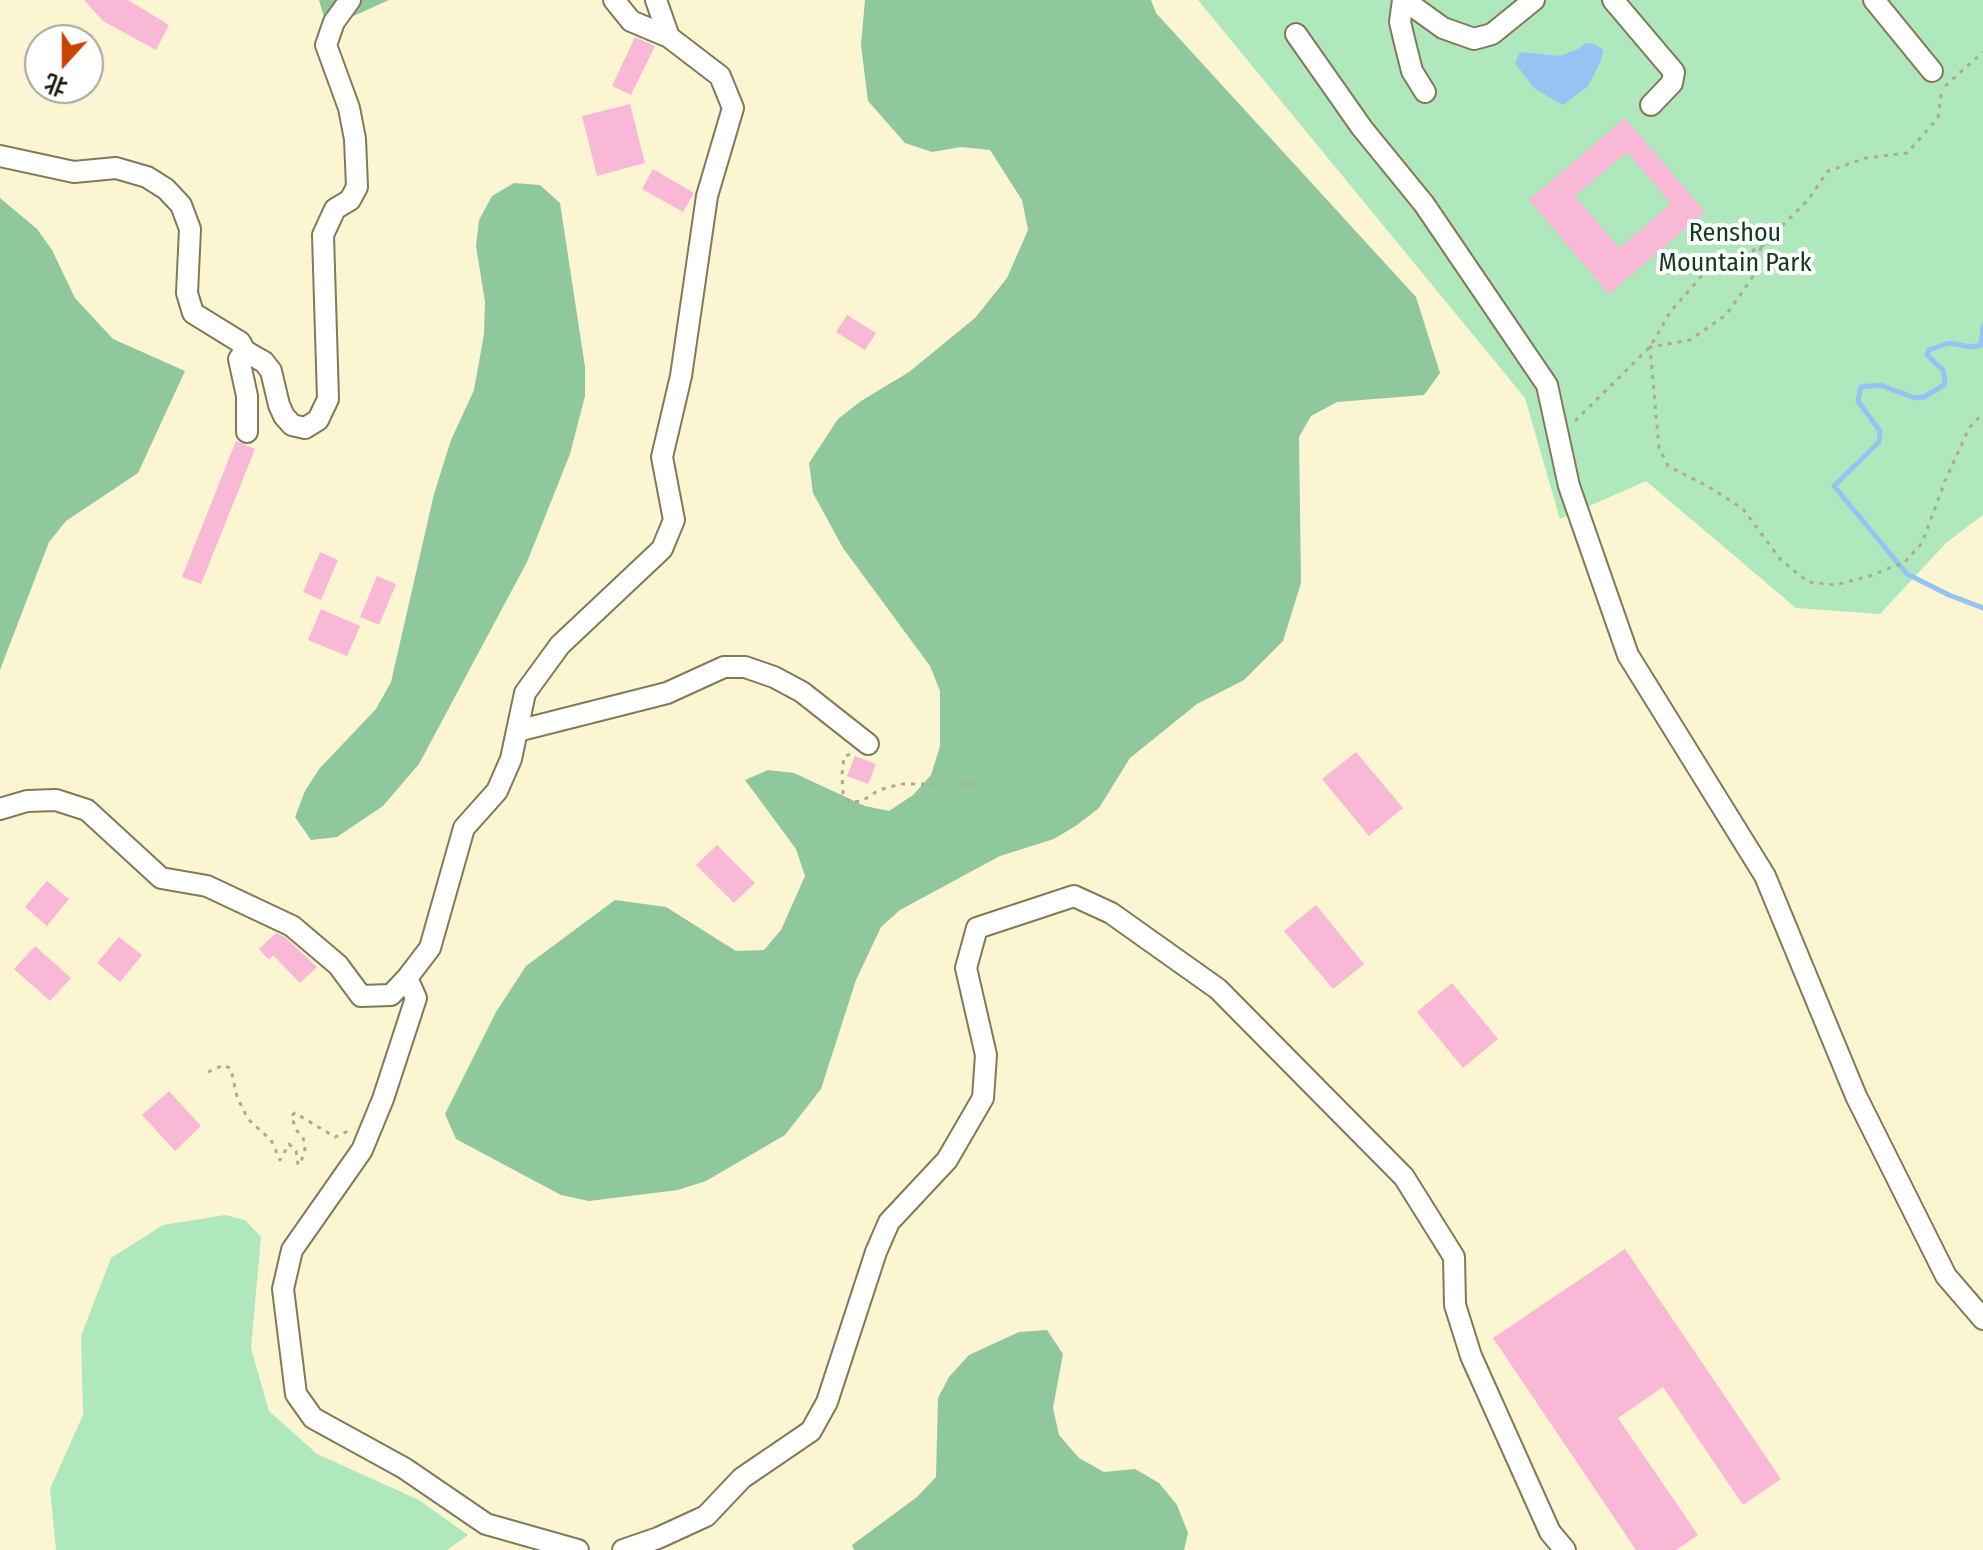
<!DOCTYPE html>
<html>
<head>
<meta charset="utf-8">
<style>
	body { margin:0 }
	#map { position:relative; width:1983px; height:1550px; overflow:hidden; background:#fcf5d1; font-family:"Fira Sans Condensed","Noto Sans SC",sans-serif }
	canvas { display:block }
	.north { position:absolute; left:24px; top:24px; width:80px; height:80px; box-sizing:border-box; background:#fff; border:2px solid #a5a49f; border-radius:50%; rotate:201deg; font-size:22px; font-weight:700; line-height:32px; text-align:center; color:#1e1b0e }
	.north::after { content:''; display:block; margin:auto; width:28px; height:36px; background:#c94303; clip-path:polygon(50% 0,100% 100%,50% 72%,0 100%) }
</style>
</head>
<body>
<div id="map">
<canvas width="1983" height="1550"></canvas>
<div class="north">北</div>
</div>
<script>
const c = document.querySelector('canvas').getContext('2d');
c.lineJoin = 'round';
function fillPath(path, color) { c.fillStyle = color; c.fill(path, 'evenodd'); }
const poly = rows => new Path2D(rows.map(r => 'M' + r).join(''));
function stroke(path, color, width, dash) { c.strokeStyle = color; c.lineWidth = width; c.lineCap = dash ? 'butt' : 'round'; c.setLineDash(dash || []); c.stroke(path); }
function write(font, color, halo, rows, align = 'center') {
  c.font = font + ' "Fira Sans Condensed",sans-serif'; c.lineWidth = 8; c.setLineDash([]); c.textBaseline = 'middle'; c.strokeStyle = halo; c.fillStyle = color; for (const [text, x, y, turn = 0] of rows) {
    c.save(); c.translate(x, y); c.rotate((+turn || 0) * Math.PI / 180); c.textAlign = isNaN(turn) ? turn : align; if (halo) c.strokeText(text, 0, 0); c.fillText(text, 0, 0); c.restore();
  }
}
fillPath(poly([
	[1198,0,1983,0,1983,515,1947,542,1880,614,1796,608,1646,481,1560,519,1525,398],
	[225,1215,245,1220,261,1237,251,1348,269,1411,317,1454,419,1500,468,1535,447,1550,56,1550,50,1489,83,1415,81,1336,111,1258,163,1225]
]), '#aee8bc');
fillPath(poly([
	[319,0,389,0,327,28],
	[865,0,1151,0,1156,13,1416,297,1440,373,1424,395,1337,402,1311,416,1299,437,1301,583,1283,641,1244,680,1197,704,1130,758,1099,808,1077,825,1054,839,1000,856,900,910,881,927,856,980,821,1089,785,1135,706,1181,678,1190,589,1201,561,1195,456,1139,445,1114,496,1012,526,966,615,900,666,907,736,951,764,950,781,930,805,876,796,849,745,780,768,770,794,773,865,806,889,811,913,795,931,775,940,746,940,691,930,666,843,548,813,493,809,463,838,419,861,401,909,372,975,318,1007,278,1028,230,1022,200,990,150,961,147,932,152,905,143,868,101,861,45],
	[514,183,540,185,560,203,585,367,585,396,570,454,527,562,419,764,383,806,337,837,311,840,295,817,305,791,319,769,376,709,391,682,434,494,451,440,474,390,484,334,485,302,476,246,479,220,492,196],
	[0,198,37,229,52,250,75,298,113,339,185,371,138,473,66,521,49,542,0,670],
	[1047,1330,1063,1354,1053,1408,1059,1435,1079,1458,1104,1472,1135,1469,1159,1483,1177,1505,1188,1533,1184,1550,854,1550,852,1545,917,1497,936,1477,938,1398,949,1377,969,1355,1019,1332]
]), '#8ec89c');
fillPath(poly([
	[1586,43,1595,44,1603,50,1601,61,1588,86,1563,105,1534,88,1515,63,1520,52,1560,56,1578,49]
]), '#94c3f4');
stroke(poly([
	[1983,326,1981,345,1971,347,1949,343,1929,350,1927,355,1943,370,1945,381,1944,385,1924,397,1915,398,1880,385,1861,387,1858,401,1880,431,1879,442,1834,486,1907,574,1949,595,1983,608]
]), '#94c3f4', 5);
fillPath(poly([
	[84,0,128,0,169,25,156,50,103,21],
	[635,37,655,46,631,95,612,86],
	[630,104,645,163,597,176,582,116],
	[1625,118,1705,212,1609,294,1529,200],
	[1627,152,1671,204,1619,248,1575,196],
	[653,169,694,193,683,212,642,189],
	[847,315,876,333,865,350,836,332],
	[236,441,255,449,201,584,182,577],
	[320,552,338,560,321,600,303,592],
	[377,576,396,584,379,625,360,617],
	[321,609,360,626,347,656,308,640],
	[1356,752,1403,808,1369,836,1322,779],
	[855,756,876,764,868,784,847,776],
	[717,845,755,883,734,903,696,865],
	[47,881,69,899,47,926,25,907],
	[1316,905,1364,964,1333,989,1284,931],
	[276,933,285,937,317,967,300,983,273,955,269,960,259,949],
	[119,937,142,955,120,982,97,963],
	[35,946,71,978,50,1001,14,969],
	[1452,983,1498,1039,1463,1068,1417,1012],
	[169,1091,201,1126,175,1151,142,1115],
	[1625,1249,1781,1479,1743,1505,1663,1387,1618,1418,1698,1535,1676,1550,1636,1550,1493,1338]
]), '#fab8d7');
const minor = poly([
	[614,0,631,21,669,37],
	[1403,0,1400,22,1404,39,1412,71,1425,92],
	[1404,0,1443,28,1474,39,1492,34,1534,0],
	[1613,0,1674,72,1672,83,1651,105],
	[1874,0,1932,71],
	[1296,34,1362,128,1424,204,1547,385,1569,486,1628,655,1765,876,1856,1096,1946,1276,1983,1319],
	[0,156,74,172,116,168,147,177,166,189,181,205,190,229,187,293,193,313,240,342,245,351,264,362,271,371,279,405,284,416,292,425,305,428,318,420,328,399,323,235,335,209,350,200,357,187,355,139,349,108,326,45,334,22,350,0],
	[245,351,239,359,247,396,247,432],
	[517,731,667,693,724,667,745,667,774,677,802,692,868,744],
	[0,809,27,801,56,800,87,810,161,878,207,886,292,926,338,965,361,996,391,995,407,978,430,948,464,828,497,791,511,759,525,693,560,645,662,549,674,520,662,457,681,376,707,196,733,108,720,76,669,37,656,0],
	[407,978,416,998,383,1099,362,1150,292,1250,283,1289,296,1394,313,1418,404,1468,486,1524,578,1550],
	[623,1550,658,1538,706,1516,742,1478,811,1431,827,1402,876,1252,889,1222,947,1160,983,1098,986,1055,966,968,977,928,1074,896,1111,913,1218,989,1404,1177,1454,1257,1455,1305,1471,1356,1550,1532,1565,1550]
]);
stroke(minor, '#807a59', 24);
stroke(poly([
	[1945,86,1983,52],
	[1761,247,1752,278,1726,315,1690,340,1650,347,1659,448,1668,466,1709,487,1743,509,1781,560,1808,582,1835,585,1870,576,1905,562,1922,543,1945,481,1969,428,1983,413],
	[1575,421,1650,347,1671,311,1705,272,1761,247,1808,200,1828,171,1866,158,1907,153,1938,118,1942,88],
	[850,754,844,757,842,775,843,794,849,802,862,801,879,790,901,784,980,784],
	[208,1072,224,1065,231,1069,237,1097,248,1119,271,1140,280,1160,289,1144,296,1151,298,1165,301,1162,305,1149,303,1137,297,1131,291,1116,295,1113,335,1137,348,1131]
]), '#afaa8e', 3, [4, 6]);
stroke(minor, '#fff', 20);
write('26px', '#103c20', '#fff', [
	["Renshou",1735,234],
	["Mountain Park",1735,264]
]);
</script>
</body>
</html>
